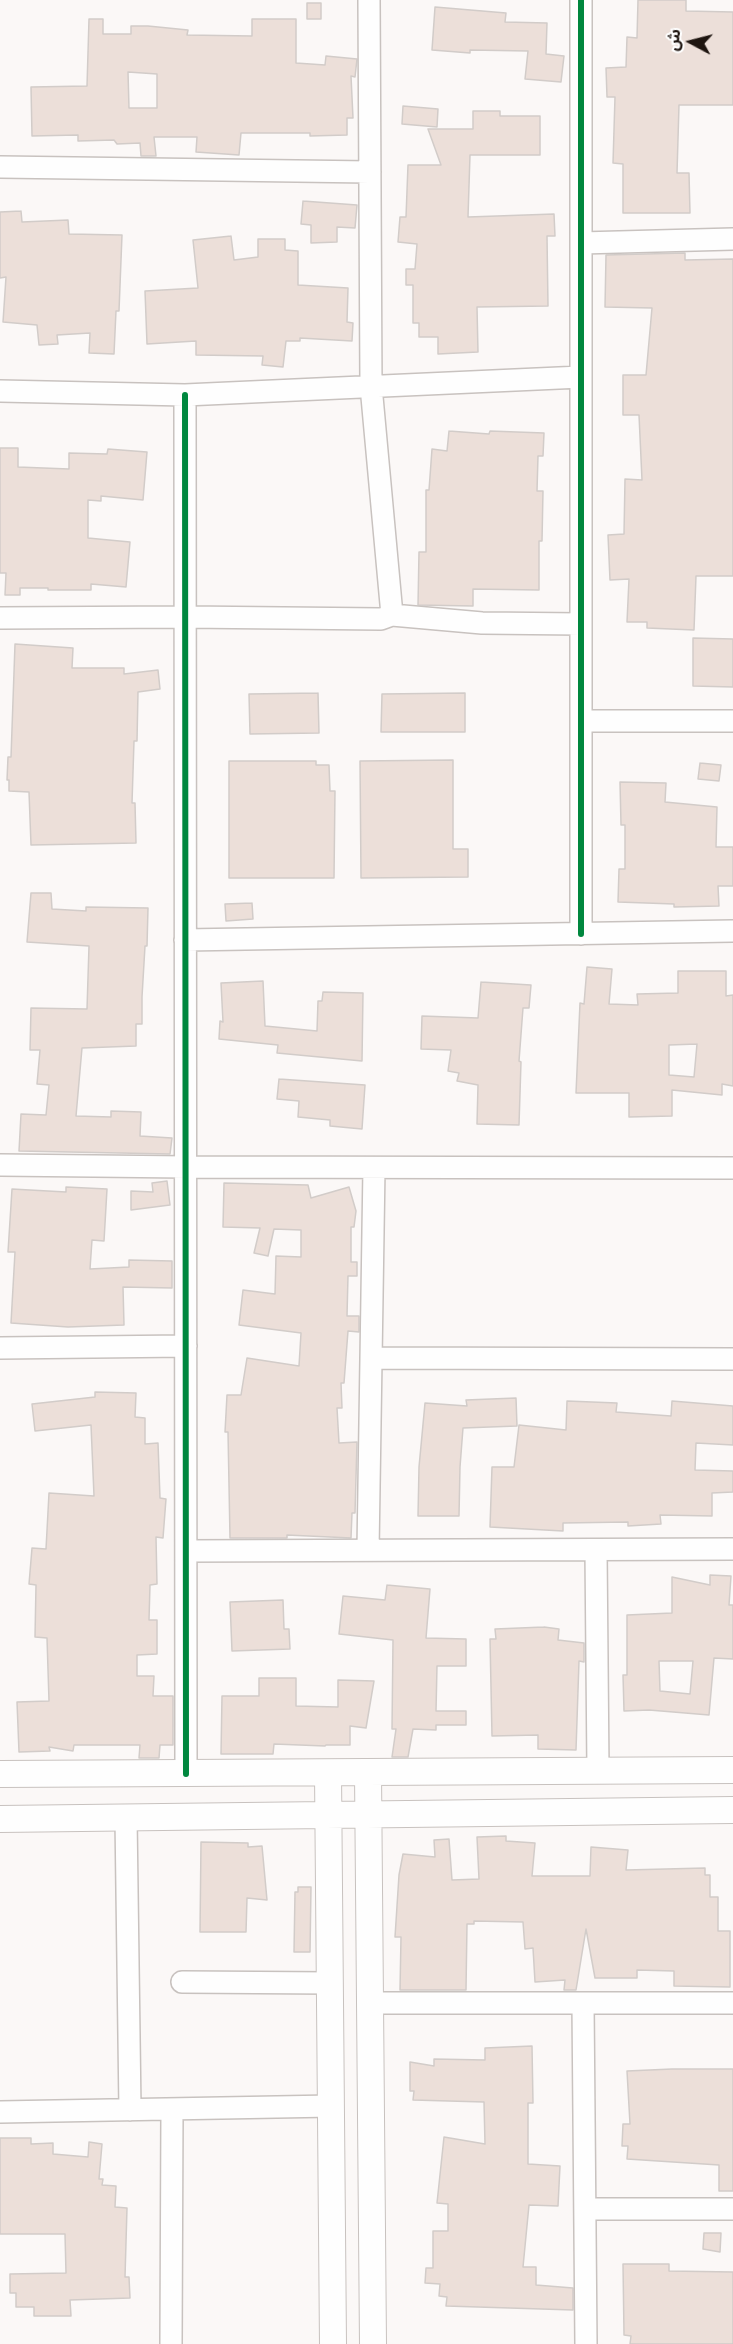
<!DOCTYPE html>
<html>
<head>
<meta charset="utf-8">
<style>
	body { margin:0 }
	#map { position:relative; width:733px; height:2344px; overflow:hidden; background:#fbf8f7; font-family:Barlow,"Noto Sans Arabic",sans-serif }
	canvas { display:block }
	.north { position:absolute; left:661px; top:12px; width:60px; height:60px; -webkit-text-stroke:4px #fff; paint-order:stroke; rotate:277deg; font-size:16px; font-weight:700; line-height:24px; text-align:center; color:#1e1510 }
	.north::after { content:''; display:block; margin:auto; width:21px; height:27px; background:#1e1510; clip-path:polygon(50% 0,100% 100%,50% 72%,0 100%) }
</style>
</head>
<body>
<div id="map">
<canvas width="733" height="2344"></canvas>
<div class="north">ش</div>
</div>
<script>
const c = document.querySelector('canvas').getContext('2d');
c.lineJoin = 'round';
function fillPath(path, color) { c.fillStyle = color; c.fill(path, 'evenodd'); }
const poly = rows => new Path2D(rows.map(r => 'M' + r).join(''));
function stroke(path, color, width, dash) { c.strokeStyle = color; c.lineWidth = width; c.lineCap = dash ? 'butt' : 'round'; c.setLineDash(dash || []); c.stroke(path); }
const building = poly([
	[638,0,686,0,686,11,733,12,733,105,679,105,677,173,689,173,690,213,623,213,623,164,613,163,615,97,607,97,606,68,626,67,627,37,637,38,638,0],
	[307,3,321,3,321,19,307,19,307,3],
	[435,7,506,13,505,22,547,23,546,54,564,56,561,82,525,79,528,51,470,50,470,53,432,50,435,7],
	[89,19,103,19,103,34,131,34,131,26,148,26,188,30,187,35,252,36,252,19,296,19,296,63,325,65,326,56,357,59,355,77,351,76,353,118,347,118,347,135,310,136,310,133,241,133,239,155,196,152,197,137,154,137,156,156,141,156,140,143,117,144,114,140,78,141,78,135,32,136,31,87,87,86,89,19],
	[128,72,157,74,157,108,129,108,128,72],
	[403,106,438,109,437,127,402,124,403,106],
	[473,111,500,111,500,116,540,116,540,155,470,155,468,217,554,214,555,236,547,236,548,306,477,307,478,352,438,354,438,337,419,337,419,323,413,323,413,285,406,285,406,269,415,269,417,244,398,242,400,217,406,217,408,165,441,165,428,129,473,129,473,111],
	[303,201,357,205,355,228,337,227,337,242,311,243,311,225,301,224,303,201],
	[21,211,22,222,68,220,69,234,122,235,119,311,116,311,114,354,89,353,90,333,57,335,58,344,39,345,37,325,3,322,6,277,0,278,0,212,21,211],
	[231,236,234,260,258,257,258,239,285,239,285,250,298,251,298,285,348,288,347,322,353,323,352,341,300,338,300,341,286,341,283,367,262,365,263,356,196,355,196,341,147,344,145,291,198,288,193,240,231,236],
	[685,253,685,260,733,259,733,576,696,576,694,630,647,628,647,622,627,622,629,579,610,580,608,535,624,534,625,479,642,480,639,415,623,415,623,375,646,375,652,308,605,307,606,255,685,253],
	[449,431,489,434,490,431,544,433,543,456,538,456,537,491,543,491,542,541,539,541,539,590,473,589,473,606,418,605,419,552,426,552,426,490,429,490,432,449,447,451,449,431],
	[0,448,18,448,18,467,69,469,69,453,107,454,108,449,147,452,143,500,101,496,101,501,88,500,88,538,130,542,126,587,91,584,91,590,48,590,48,588,20,588,20,595,5,595,6,573,0,573,0,448],
	[693,638,733,639,733,687,693,686,693,638],
	[15,644,73,648,72,668,124,668,124,674,158,670,160,689,138,692,137,741,134,741,132,803,135,803,136,843,31,845,29,792,9,791,9,780,7,780,8,757,11,757,15,644],
	[318,693,319,733,250,734,249,694,318,693],
	[465,693,465,732,381,732,382,694,465,693],
	[453,760,453,849,468,849,468,877,361,878,360,761,453,760],
	[229,761,316,761,316,765,329,765,330,791,335,791,334,878,229,878,229,761],
	[700,763,721,765,719,781,698,779,700,763],
	[620,782,666,783,665,802,717,807,716,847,733,847,733,886,718,886,719,906,674,907,674,904,618,902,619,869,625,869,625,825,621,825,620,782],
	[31,893,51,893,52,909,86,911,86,907,148,908,147,946,145,946,142,997,142,1024,136,1024,136,1046,82,1048,76,1116,111,1117,111,1111,141,1112,140,1136,172,1138,170,1154,19,1151,21,1114,46,1115,49,1085,37,1084,40,1050,30,1050,31,1008,87,1009,89,946,27,942,31,893],
	[252,903,253,919,226,921,225,904,252,903],
	[587,967,612,969,609,1004,638,1005,637,994,678,993,678,971,726,971,726,996,733,995,733,1086,722,1084,722,1095,672,1090,672,1116,629,1117,629,1093,576,1093,580,1003,584,1004,587,967],
	[697,1044,694,1077,669,1075,669,1045,697,1044],
	[263,981,265,1026,317,1031,318,1001,322,1001,323,992,363,993,362,1061,277,1053,278,1045,219,1039,220,1021,223,1022,221,983,263,981],
	[481,982,531,985,529,1008,523,1008,519,1061,521,1062,519,1125,477,1124,478,1085,457,1081,459,1073,448,1071,451,1050,421,1049,422,1016,478,1018,481,982],
	[279,1079,365,1085,362,1129,330,1126,330,1120,298,1117,299,1101,277,1099,279,1079],
	[167,1181,170,1205,131,1210,131,1191,153,1192,152,1183,167,1181],
	[224,1183,308,1185,311,1198,349,1187,356,1211,354,1227,351,1227,351,1262,357,1262,357,1276,348,1276,347,1316,359,1316,359,1332,348,1331,344,1383,341,1383,342,1408,337,1408,339,1443,357,1442,355,1513,352,1513,351,1538,287,1535,287,1538,230,1538,228,1432,225,1432,227,1395,241,1395,247,1358,299,1366,301,1333,239,1325,243,1290,275,1294,276,1256,301,1257,301,1230,274,1229,268,1256,254,1253,260,1228,223,1227,224,1183],
	[66,1187,107,1189,104,1241,92,1240,90,1269,129,1267,129,1260,172,1261,172,1288,123,1287,124,1325,68,1327,11,1323,15,1252,8,1252,12,1189,66,1192,66,1187],
	[95,1392,136,1393,135,1417,145,1418,145,1444,158,1443,160,1498,166,1499,163,1538,156,1537,157,1584,150,1585,149,1620,157,1620,157,1654,137,1655,137,1676,154,1676,153,1696,173,1696,173,1745,160,1745,159,1758,139,1758,140,1745,74,1745,73,1751,49,1747,50,1751,19,1752,17,1702,49,1701,47,1638,35,1637,36,1585,29,1584,32,1548,46,1549,49,1493,94,1496,91,1425,35,1431,32,1404,95,1397,95,1392],
	[516,1398,517,1426,463,1428,460,1467,459,1516,418,1516,419,1467,425,1403,467,1406,466,1400,516,1398],
	[567,1401,617,1403,616,1412,671,1416,672,1401,733,1406,733,1445,696,1443,695,1470,733,1471,733,1492,712,1493,712,1516,660,1515,661,1524,628,1526,628,1522,563,1523,563,1531,490,1527,492,1467,514,1467,519,1425,566,1430,567,1401],
	[710,1575,731,1576,729,1605,733,1605,733,1659,714,1658,709,1715,649,1710,624,1711,623,1675,627,1675,627,1615,672,1613,672,1577,710,1585,710,1575],
	[659,1661,693,1661,690,1694,660,1691,659,1661],
	[387,1585,430,1589,426,1638,466,1639,466,1666,437,1666,436,1711,466,1711,466,1725,436,1725,436,1730,413,1729,408,1757,392,1757,396,1729,392,1729,393,1640,339,1634,343,1596,385,1600,387,1585],
	[283,1600,284,1629,289,1629,290,1649,232,1651,230,1602,283,1600],
	[544,1627,559,1629,558,1640,584,1643,584,1662,579,1661,576,1750,538,1749,538,1735,492,1736,490,1639,496,1639,495,1629,544,1627],
	[259,1678,296,1678,296,1706,338,1707,338,1680,374,1681,366,1728,350,1726,350,1745,326,1745,325,1746,274,1744,273,1754,221,1754,222,1696,259,1696,259,1678],
	[506,1836,506,1841,535,1843,532,1876,590,1876,591,1847,628,1850,626,1870,705,1868,705,1875,710,1875,710,1897,718,1897,718,1931,730,1931,730,1987,674,1986,674,1971,637,1970,637,1978,595,1978,586,1929,576,1990,564,1990,565,1980,535,1982,533,1948,525,1949,523,1922,474,1921,474,1924,467,1924,466,1990,400,1990,401,1937,395,1937,399,1875,403,1854,435,1857,434,1840,449,1839,452,1880,479,1879,477,1837,506,1836],
	[201,1842,248,1843,248,1847,262,1846,267,1900,247,1898,246,1932,200,1932,201,1842],
	[298,1887,311,1887,310,1952,294,1952,295,1892,298,1892,298,1887],
	[532,2046,533,2103,528,2103,528,2164,560,2166,558,2206,529,2205,523,2267,536,2267,536,2285,573,2288,573,2310,446,2306,447,2297,439,2296,440,2284,425,2283,426,2268,433,2268,433,2231,448,2231,448,2204,437,2203,444,2137,485,2144,484,2102,413,2100,414,2091,410,2091,410,2062,434,2066,434,2059,485,2060,485,2048,532,2046],
	[672,2069,733,2069,733,2191,719,2191,719,2165,627,2159,628,2146,622,2146,623,2124,630,2124,627,2071,672,2069],
	[0,2138,31,2138,31,2144,53,2143,53,2154,88,2157,89,2142,102,2144,99,2179,103,2179,102,2185,116,2186,115,2207,127,2208,125,2277,129,2277,130,2298,70,2300,71,2316,34,2316,34,2307,16,2307,16,2293,10,2293,10,2274,66,2273,65,2234,0,2234,0,2138],
	[704,2233,721,2233,720,2252,703,2249,704,2233],
	[623,2264,669,2264,669,2271,733,2272,733,2344,630,2344,631,2336,624,2335,623,2264]
]);
fillPath(building, '#ecdfd9');
stroke(building, '#d2ccc9', 1.5);
const minor = poly([
	[369,0,371,386,392,615],
	[581,0,581,934],
	[0,167,370,172],
	[581,243,733,239],
	[0,391,185,395,581,377],
	[185,395,186,1774],
	[0,618,185,617,381,619,392,615,482,623,581,624],
	[581,721,733,721],
	[185,940,733,931],
	[0,1165,187,1167,733,1168],
	[0,1348,186,1346],
	[371,1358,733,1359],
	[368,1550,374,1168],
	[596,1550,598,1771],
	[186,1551,733,1549],
	[126,1817,130,2110],
	[182,1982,331,1983],
	[371,2003,733,2003],
	[583,2003,586,2344],
	[0,2112,332,2106],
	[585,2209,733,2209],
	[171,2344,172,2109]
]);
const tertiary = poly([
	[328,1773,333,2344],
	[368,1773,373,2344],
	[0,1774,733,1770],
	[0,1819,733,1810]
]);
stroke(minor, '#c8c2bf', 24);
stroke(tertiary, '#c8c2bf', 28);
stroke(minor, '#fefefe', 21);
stroke(tertiary, '#fefefe', 26);
stroke(poly([
	[581,0,581,934],
	[185,395,186,1774]
]), '#00873e', 6);
</script>
</body>
</html>
